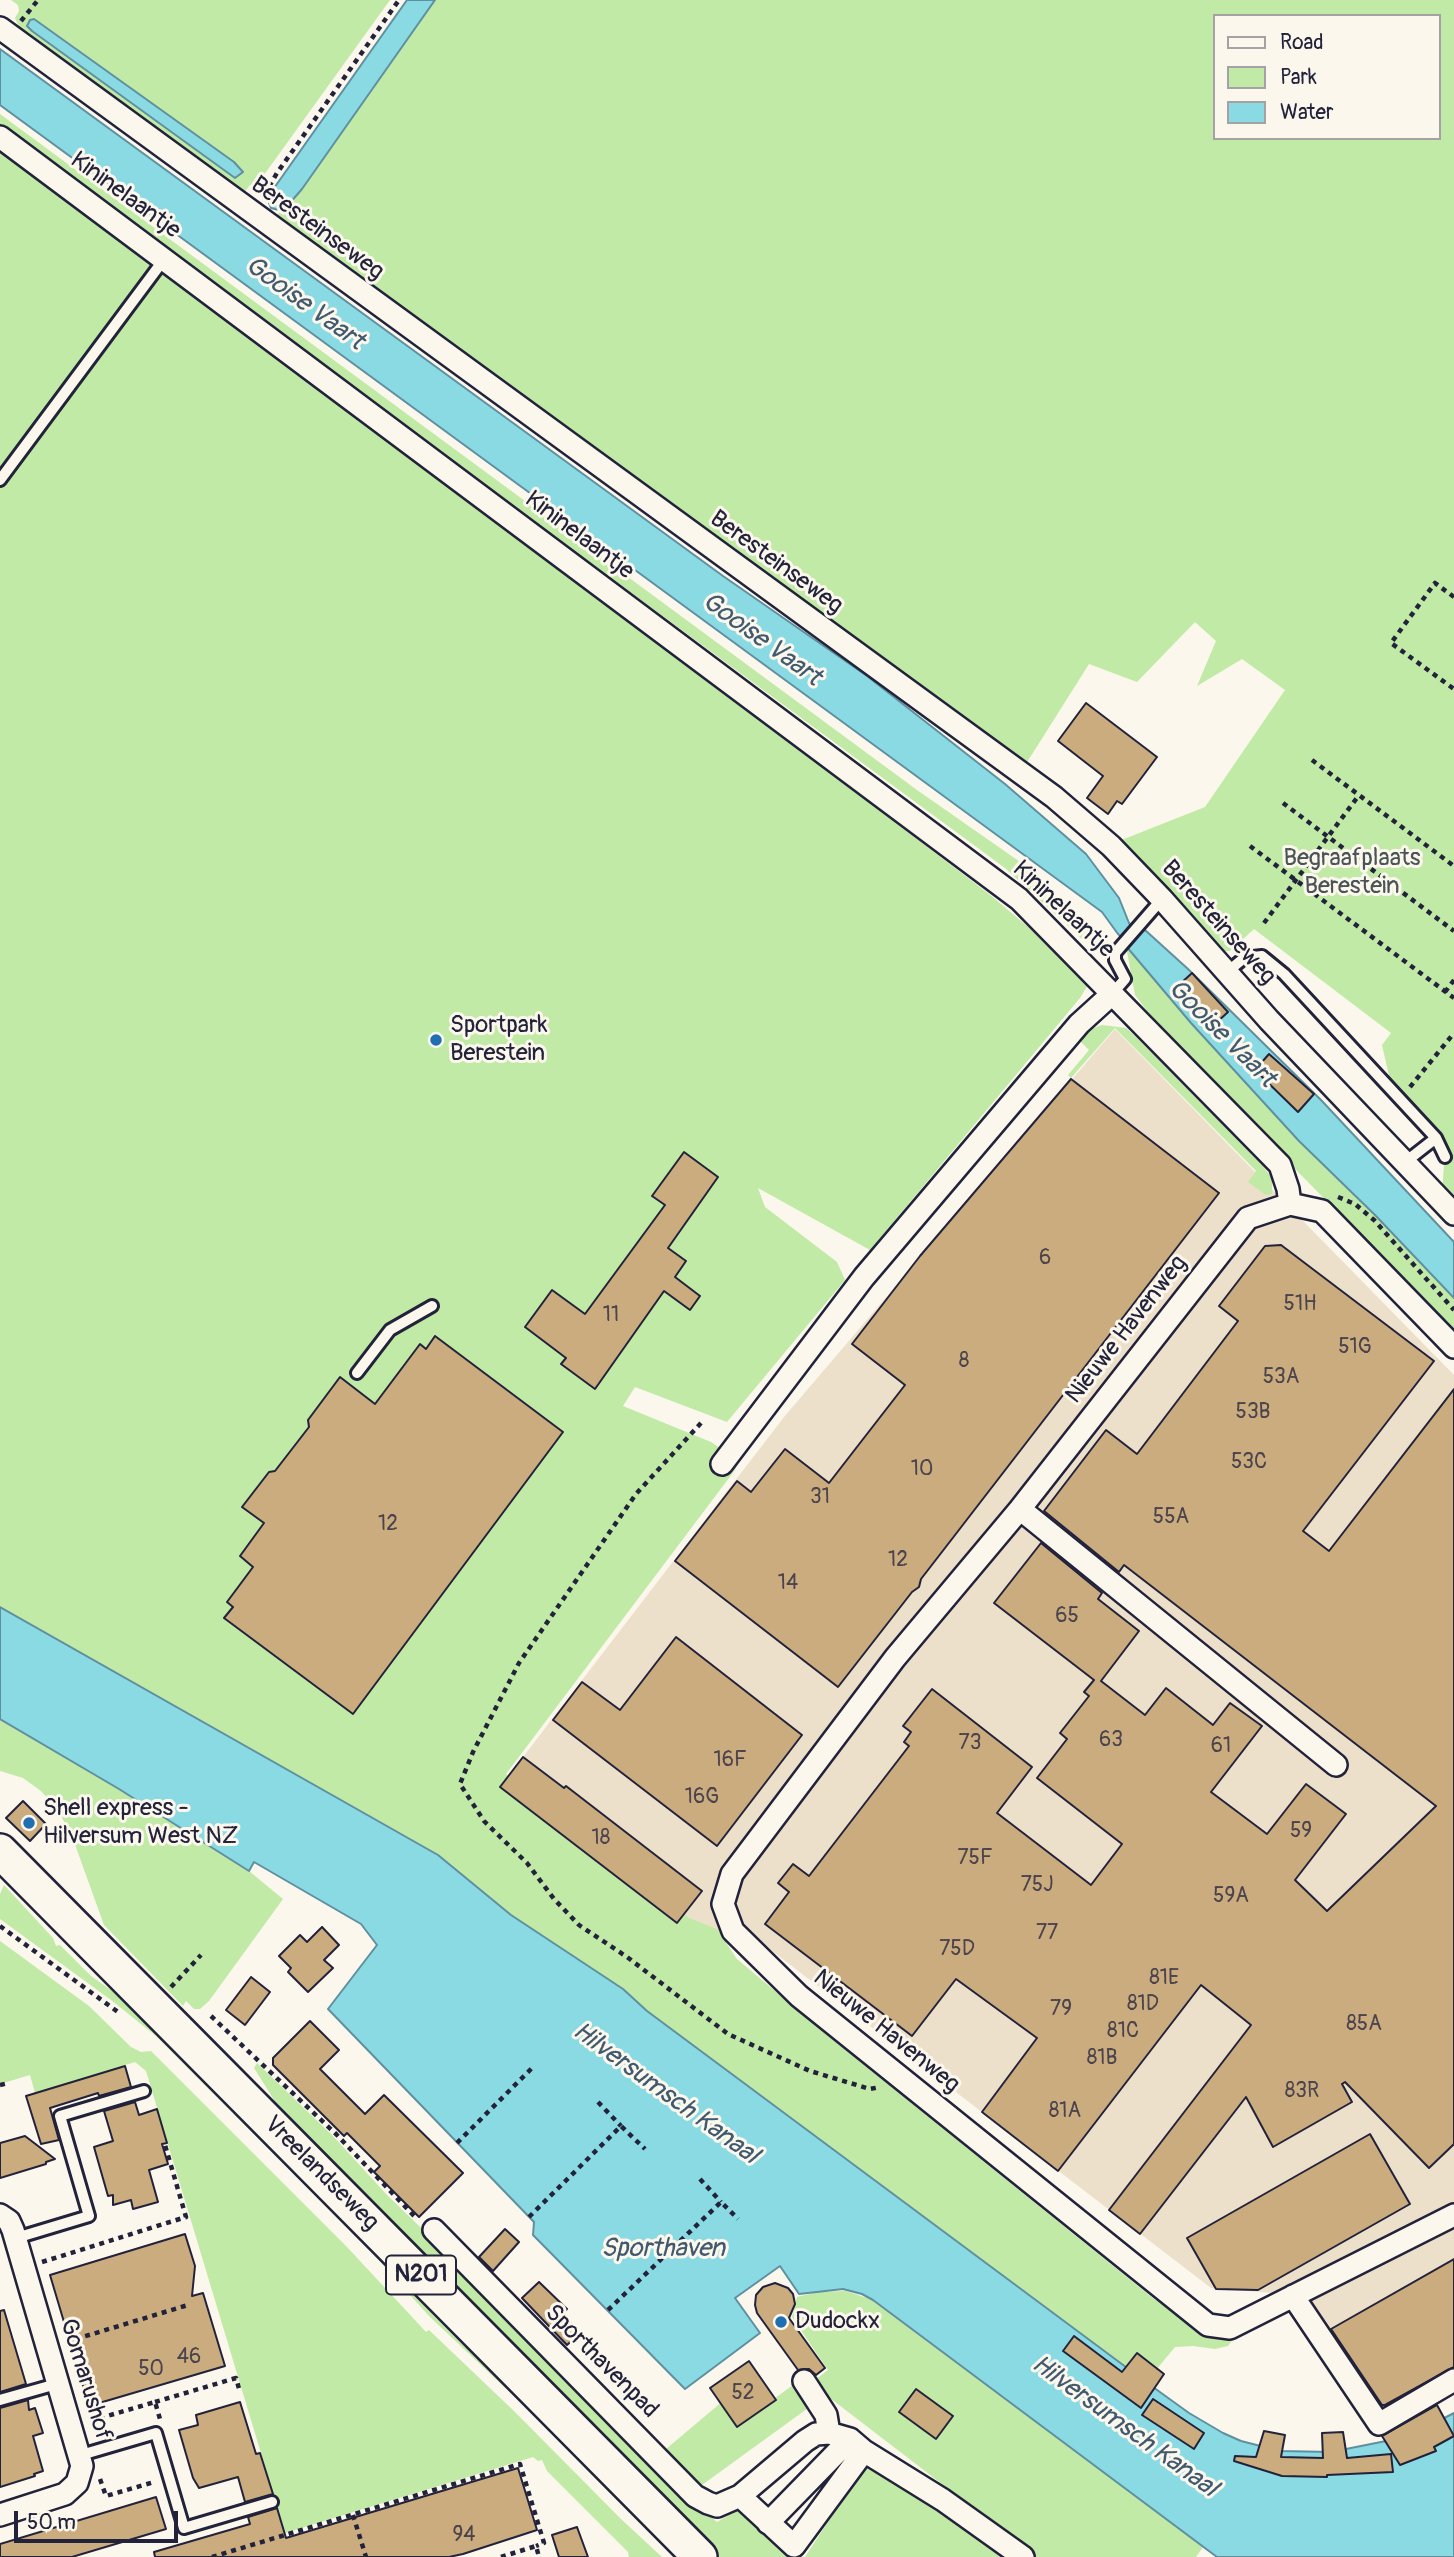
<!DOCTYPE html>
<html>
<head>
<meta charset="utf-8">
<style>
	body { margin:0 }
	#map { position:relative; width:1454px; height:2557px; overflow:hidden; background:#fbf7ec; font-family:Pangolin,sans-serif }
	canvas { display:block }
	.legend { position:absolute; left:1213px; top:14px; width:228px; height:126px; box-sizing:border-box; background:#fbf7ec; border:2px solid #a4a2a5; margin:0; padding:9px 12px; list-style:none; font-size:21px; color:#22223b }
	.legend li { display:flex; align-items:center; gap:14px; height:35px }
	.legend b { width:35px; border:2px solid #a4a2a5 }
	.scale { position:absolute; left:14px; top:2511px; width:164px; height:32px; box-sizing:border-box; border:4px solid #22223b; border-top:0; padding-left:9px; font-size:21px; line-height:24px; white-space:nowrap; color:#22223b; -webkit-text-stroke:5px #fbf7ec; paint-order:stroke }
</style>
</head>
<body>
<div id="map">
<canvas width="1454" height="2557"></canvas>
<ul class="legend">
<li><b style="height:9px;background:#fbf7ec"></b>Road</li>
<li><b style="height:19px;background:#c0eaa6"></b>Park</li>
<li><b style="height:19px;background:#8adae4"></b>Water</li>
</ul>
<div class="scale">50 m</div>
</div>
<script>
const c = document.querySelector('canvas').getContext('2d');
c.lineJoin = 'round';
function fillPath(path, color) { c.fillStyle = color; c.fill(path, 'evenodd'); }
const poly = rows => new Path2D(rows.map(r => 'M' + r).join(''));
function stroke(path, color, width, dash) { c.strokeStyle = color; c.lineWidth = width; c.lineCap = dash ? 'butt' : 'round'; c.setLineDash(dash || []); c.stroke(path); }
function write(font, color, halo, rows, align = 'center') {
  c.font = font + ' Pangolin,sans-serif'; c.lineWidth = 6; c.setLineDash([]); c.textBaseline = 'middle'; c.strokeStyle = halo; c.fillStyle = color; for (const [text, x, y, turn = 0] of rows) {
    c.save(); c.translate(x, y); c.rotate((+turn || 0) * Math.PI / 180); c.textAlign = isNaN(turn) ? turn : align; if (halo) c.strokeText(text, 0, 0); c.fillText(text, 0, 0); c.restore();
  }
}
fillPath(poly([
	[1115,1029,1454,1375,1454,2371,1379,2412,1284,2294,1211,2288,767,1947,677,1923,500,1787,784,1417]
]), '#ede0cb');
fillPath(poly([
	[11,0,390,0,256,186,250,185,243,194,25,39,15,18,19,11,18,5],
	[35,19,234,162,243,172,235,178,32,31,27,26,30,20],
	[435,0,1454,0,1454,1204,1442,1193,1445,1150,1393,1093,1382,1045,1391,1033,1254,929,1230,951,1216,951,1203,933,1200,923,1190,911,1119,841,1205,807,1285,690,1242,659,1197,686,1216,641,1195,622,1137,682,1089,664,1024,767,743,556,274,218,302,189],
	[1214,16,1438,16,1438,138,1214,138],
	[0,114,917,790,1023,864,1087,931,1082,939,1005,868,0,128],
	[0,145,168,268,989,894,1091,980,1080,998,870,1250,758,1188,765,1207,837,1262,845,1280,727,1422,635,1387,623,1406,711,1442,739,1461,735,1470,506,1774,689,1918,717,1929,737,1959,838,2044,1154,2299,1209,2333,1235,2337,1228,2346,1215,2349,1193,2346,1175,2347,1146,2382,647,2011,623,1989,511,1915,438,1855,0,1607],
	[1126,946,1191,1023,1299,1141,1375,1215,1454,1298,1454,1330,1300,1174,1242,1111,1169,1040,1135,995],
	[1102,1025,1126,1028,1140,1041,1262,1165,1272,1178,1272,1194,1266,1195,1248,1182,1256,1171,1115,1028,1071,1078,1068,1075,1089,1050,1080,1041,1081,1038,1091,1029],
	[0,1719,119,1789,249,1871,283,1899,209,2001,200,2009,194,2009,186,2001,183,2006,104,1925,73,1839,58,1810,41,1791,23,1778,0,1771],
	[4,1885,53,1938,56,1946,60,1945,91,1976,142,2012,382,2254,432,2314,463,2345,517,2389,684,2557,673,2557,520,2402,429,2316,374,2255,156,2036,111,2000,0,1919,0,1894],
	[0,1941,89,2006,131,2047,141,2052,151,2051,347,2247,426,2332,429,2330,515,2412,622,2520,662,2557,629,2557,628,2552,547,2471,542,2460,538,2461,533,2457,285,2533,146,2071,135,2062,35,2093,30,2075,0,2084],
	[257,2063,333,2136,387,2195,472,2277,687,2497,717,2522,737,2510,791,2557,714,2557,313,2147,276,2103,254,2068],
	[846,2291,873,2300,1203,2547,1196,2557,1037,2557,826,2395,702,2485,666,2449,723,2401,740,2424,805,2376,811,2383,828,2370,792,2317,797,2297,818,2292],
	[867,2462,879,2472,1009,2557,805,2557]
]), '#c0eaa6');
const water = poly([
	[407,0,435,0,302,189,283,211,271,208,267,198,407,0],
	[34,19,234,162,243,172,235,178,32,31,27,26,30,20,34,19],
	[0,49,723,576,867,676,1005,784,1086,854,1119,898,1129,923,1138,933,1145,930,1188,969,1321,1100,1454,1242,1454,1298,1375,1215,1299,1141,1191,1023,1126,946,1128,943,1118,934,1102,912,0,105,0,49],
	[0,1607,438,1855,511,1915,623,1989,647,2011,1146,2382,1189,2413,1223,2433,1241,2441,1280,2451,1331,2452,1391,2440,1429,2426,1454,2413,1454,2557,1217,2557,873,2300,862,2294,843,2289,799,2294,780,2266,735,2298,760,2333,685,2389,533,2235,534,2222,328,2009,377,1945,361,1924,254,1862,249,1871,119,1789,0,1719,0,1607]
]);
fillPath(water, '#8adae4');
stroke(water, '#6090a0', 2);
const building = poly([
	[1086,703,1157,757,1122,804,1117,801,1108,814,1087,798,1103,776,1058,741,1086,703],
	[1192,973,1228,1012,1216,1023,1180,984,1192,973],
	[1269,1054,1314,1094,1298,1112,1255,1070,1269,1054],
	[1071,1079,1219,1193,945,1548,921,1579,919,1587,912,1592,838,1687,675,1561,737,1481,751,1492,785,1449,829,1483,905,1385,852,1344,920,1256,1071,1079],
	[684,1152,718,1177,668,1248,686,1261,675,1277,700,1296,690,1310,664,1291,595,1389,561,1364,566,1358,525,1327,552,1290,585,1314,665,1205,652,1196,684,1152],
	[1281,1245,1434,1361,1303,1531,1329,1551,1454,1389,1454,2144,1429,2168,1345,2082,1342,2084,1352,2102,1273,2147,1246,2097,1140,2234,1109,2210,1251,2025,1201,1985,1058,2171,982,2112,1037,2038,956,1979,912,2036,765,1924,789,1892,778,1883,793,1864,809,1876,909,1746,904,1742,911,1732,903,1726,932,1689,1032,1767,997,1813,1091,1885,1122,1844,1037,1778,1067,1739,1060,1733,1089,1696,1084,1692,1094,1680,994,1603,1041,1543,1102,1593,1098,1599,1139,1631,1101,1681,1145,1715,1166,1688,1213,1725,1230,1703,1262,1726,1211,1792,1267,1834,1306,1784,1346,1814,1295,1880,1327,1911,1436,1806,1124,1565,1119,1572,1044,1511,1106,1430,1137,1454,1238,1321,1219,1306,1265,1246,1281,1245],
	[435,1336,563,1432,353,1714,224,1618,233,1607,227,1602,253,1567,240,1556,264,1523,242,1507,269,1472,275,1471,309,1427,308,1420,340,1377,375,1404,420,1344,426,1349,435,1336],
	[676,1637,802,1735,717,1846,553,1720,582,1682,620,1710,676,1637],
	[523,1757,564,1788,566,1786,702,1891,677,1923,500,1787,523,1757],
	[23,1801,46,1824,30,1841,6,1818,23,1801],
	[322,1927,339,1945,324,1960,333,1968,308,1992,288,1972,291,1968,279,1956,300,1935,307,1942,322,1927],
	[251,1977,270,1992,245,2025,226,2010,251,1977],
	[310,2021,339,2050,320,2069,365,2114,384,2095,463,2173,419,2217,374,2172,380,2166,347,2133,344,2136,273,2065,273,2058,310,2021],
	[125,2066,131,2087,99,2096,98,2093,50,2108,59,2140,41,2144,26,2096,125,2066],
	[135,2102,139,2115,157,2109,167,2143,162,2144,168,2164,149,2170,158,2202,133,2209,131,2200,113,2205,113,2195,108,2196,94,2147,113,2141,104,2111,135,2102],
	[1370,2134,1410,2204,1258,2290,1216,2289,1187,2238,1370,2134],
	[25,2136,55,2159,46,2162,46,2164,0,2178,0,2143,25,2136],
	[505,2229,519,2242,493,2271,479,2257,505,2229],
	[185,2234,195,2266,192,2296,203,2293,225,2366,89,2406,50,2275,185,2234],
	[1454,2259,1454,2367,1385,2405,1382,2405,1331,2329,1454,2259],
	[539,2282,567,2309,562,2314,580,2333,567,2345,522,2298,539,2282],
	[775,2283,788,2288,793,2294,795,2304,789,2318,825,2368,816,2375,809,2369,798,2370,757,2313,755,2305,756,2295,763,2287,775,2283],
	[4,2310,26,2384,0,2392,0,2311,4,2310],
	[1074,2336,1122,2372,1137,2353,1164,2374,1141,2408,1063,2351,1074,2336],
	[749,2361,776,2400,737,2427,710,2388,749,2361],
	[916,2389,953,2416,936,2439,899,2412,916,2389],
	[1153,2399,1204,2433,1194,2449,1142,2415,1153,2399],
	[28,2400,29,2410,35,2408,43,2433,33,2436,43,2471,34,2474,35,2476,0,2487,0,2408,28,2400],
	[240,2402,256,2454,260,2453,273,2494,245,2502,238,2477,199,2488,193,2478,179,2430,198,2425,196,2415,240,2402],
	[1437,2405,1454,2436,1434,2447,1436,2451,1400,2465,1382,2436,1437,2405],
	[1264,2431,1285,2435,1281,2457,1323,2458,1322,2433,1343,2432,1347,2458,1391,2454,1393,2472,1327,2475,1327,2477,1282,2476,1234,2461,1235,2456,1256,2457,1264,2431],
	[518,2468,537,2530,463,2554,449,2557,155,2557,154,2552,250,2524,248,2517,277,2508,286,2538,518,2468],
	[156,2497,166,2529,72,2557,0,2557,0,2544,156,2497],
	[577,2527,588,2557,559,2557,552,2535,577,2527]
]);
fillPath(building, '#cbac7f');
stroke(building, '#22223b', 2);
const lane = poly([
	[0,480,165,258],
	[1226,973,1244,958,1262,956,1284,974,1436,1138,1445,1157],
	[1112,994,1125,979,1115,960,1115,953,1162,899],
	[1404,1163,1436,1138],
	[357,1373,390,1330,432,1306],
	[16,2238,89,2216,60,2116,144,2091],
	[0,2400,60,2383],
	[81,2455,156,2433,184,2528,272,2502]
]);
const street = poly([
	[0,28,1054,797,1111,846,1162,899,1269,1020,1454,1214],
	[0,137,1019,899,1280,1165,1288,1189,1290,1204],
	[1454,1347,1322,1211,1290,1204,1248,1218,1020,1509,895,1658,732,1874,723,1904,733,1931,799,1996,1208,2325,1230,2328,1454,2215],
	[722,1464,864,1277,1079,1024,1112,994],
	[1020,1509,1336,1765],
	[0,2215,9,2221,13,2230,82,2466,77,2483,65,2494,0,2515],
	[434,2230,695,2496,708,2503,717,2506,740,2496],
	[1293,2296,1379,2424,1454,2380],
	[804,2381,826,2415,829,2433],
	[864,2451,794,2546,740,2496,805,2441,816,2434,829,2433,850,2439,864,2451,943,2500,1023,2557],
	[768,2523,850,2439]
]);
const primary = poly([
	[0,1851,700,2557]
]);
stroke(lane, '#22223b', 16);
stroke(street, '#22223b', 26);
stroke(primary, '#22223b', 38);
stroke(poly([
	[21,21,38,0],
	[264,195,277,173,399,0],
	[1454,597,1435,583,1391,643,1454,689],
	[1312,760,1454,866],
	[1283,803,1454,931],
	[1250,846,1454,998],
	[1264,923,1359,795],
	[1445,992,1454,980],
	[1410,1087,1454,1033],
	[1338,1197,1355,1204,1374,1220,1454,1310],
	[701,1423,636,1494,519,1663,473,1752,460,1784,484,1821,527,1863,554,1899,579,1925,627,1957,728,2034,810,2071,870,2089,880,2087],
	[0,1926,118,2012],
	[171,1987,201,1955],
	[211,2016,336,2134,417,2219],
	[0,2085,9,2083],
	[598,2102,621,2126],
	[457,2143,532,2068],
	[700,2179,721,2202],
	[529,2217,621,2126,645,2149],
	[42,2262,186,2217,165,2145],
	[608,2310,721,2202,738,2219],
	[66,2342,188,2305],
	[155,2402,236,2378,240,2392],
	[90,2421,155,2402,160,2419],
	[100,2479,106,2496,154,2482],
	[353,2515,366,2557],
	[212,2557,520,2464,544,2543,536,2546],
	[501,2557,536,2546,539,2557]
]), '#22223b', 4.5, [5, 5]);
stroke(lane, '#fbf7ec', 10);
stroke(street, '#fbf7ec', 21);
stroke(primary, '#fbf7ec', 33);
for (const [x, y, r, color] of [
	[436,1040,7,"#1f6fb2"],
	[29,1823,7,"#1f6fb2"],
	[781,2322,7,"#1f6fb2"]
]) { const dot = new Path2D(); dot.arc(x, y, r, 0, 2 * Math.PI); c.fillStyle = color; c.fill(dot); stroke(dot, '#fbf7ec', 2.5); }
write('21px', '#4c444c', null, [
	["6",1045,1259],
	["51H",1300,1305],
	["11",611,1316],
	["51G",1355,1348],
	["8",964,1362],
	["53A",1281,1378],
	["53B",1253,1413],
	["53C",1249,1463],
	["10",922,1470],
	["31",820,1498],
	["55A",1171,1518],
	["12",388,1525],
	["12",898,1561],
	["14",788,1584],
	["65",1067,1617],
	["63",1111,1741],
	["73",970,1744],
	["61",1221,1747],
	["16F",730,1761],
	["16G",702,1798],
	["59",1301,1832],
	["18",601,1839],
	["75F",975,1859],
	["75J",1037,1886],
	["59A",1231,1897],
	["77",1047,1934],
	["75D",957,1950],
	["81E",1164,1979],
	["81D",1143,2005],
	["79",1061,2010],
	["85A",1364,2025],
	["81C",1123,2032],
	["81B",1102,2059],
	["83R",1302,2092],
	["81A",1065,2112],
	["46",189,2358],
	["50",151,2370],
	["52",743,2394],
	["94",464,2536]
]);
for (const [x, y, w] of [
	[421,2275,70]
]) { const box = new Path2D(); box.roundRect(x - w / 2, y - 19.5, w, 39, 5); c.fillStyle = '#fbf7ec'; c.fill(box); stroke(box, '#22223b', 2); }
write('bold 23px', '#22223b', null, [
	["N201",421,2275]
]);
write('24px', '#22223b', '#fbf7ec', [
	["Kininelaantje",125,196,36],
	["Beresteinseweg",317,229,36],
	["Kininelaantje",579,536,37],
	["Beresteinseweg",776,563,36],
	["Kininelaantje",1063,910,43],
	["Beresteinseweg",1218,923,48],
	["Nieuwe Havenweg",1127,1330,-52],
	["Nieuwe Havenweg",886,2032,39],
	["Vreelandseweg",321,2174,45],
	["Sporthavenpad",601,2362,45],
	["Gomarushof",85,2380,73]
]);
write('24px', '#4a5456', '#fbf7ec', [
	["Begraafplaats",1352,859],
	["Berestein",1352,887]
]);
write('24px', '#22223b', '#fbf7ec', [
	["Sportpark",450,1026],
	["Berestein",450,1054],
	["Shell express -",43,1809],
	["Hilversum West NZ",43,1837],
	["Dudockx",795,2322]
], 'left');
write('italic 26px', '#41596e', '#fbf7ec', [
	["Gooise Vaart",304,304,36],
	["Gooise Vaart",761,640,36],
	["Gooise Vaart",1221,1034,45],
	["Hilversumsch Kanaal",665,2094,36],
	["Sporthaven",663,2249],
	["Hilversumsch Kanaal",1124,2427,36]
]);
</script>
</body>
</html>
